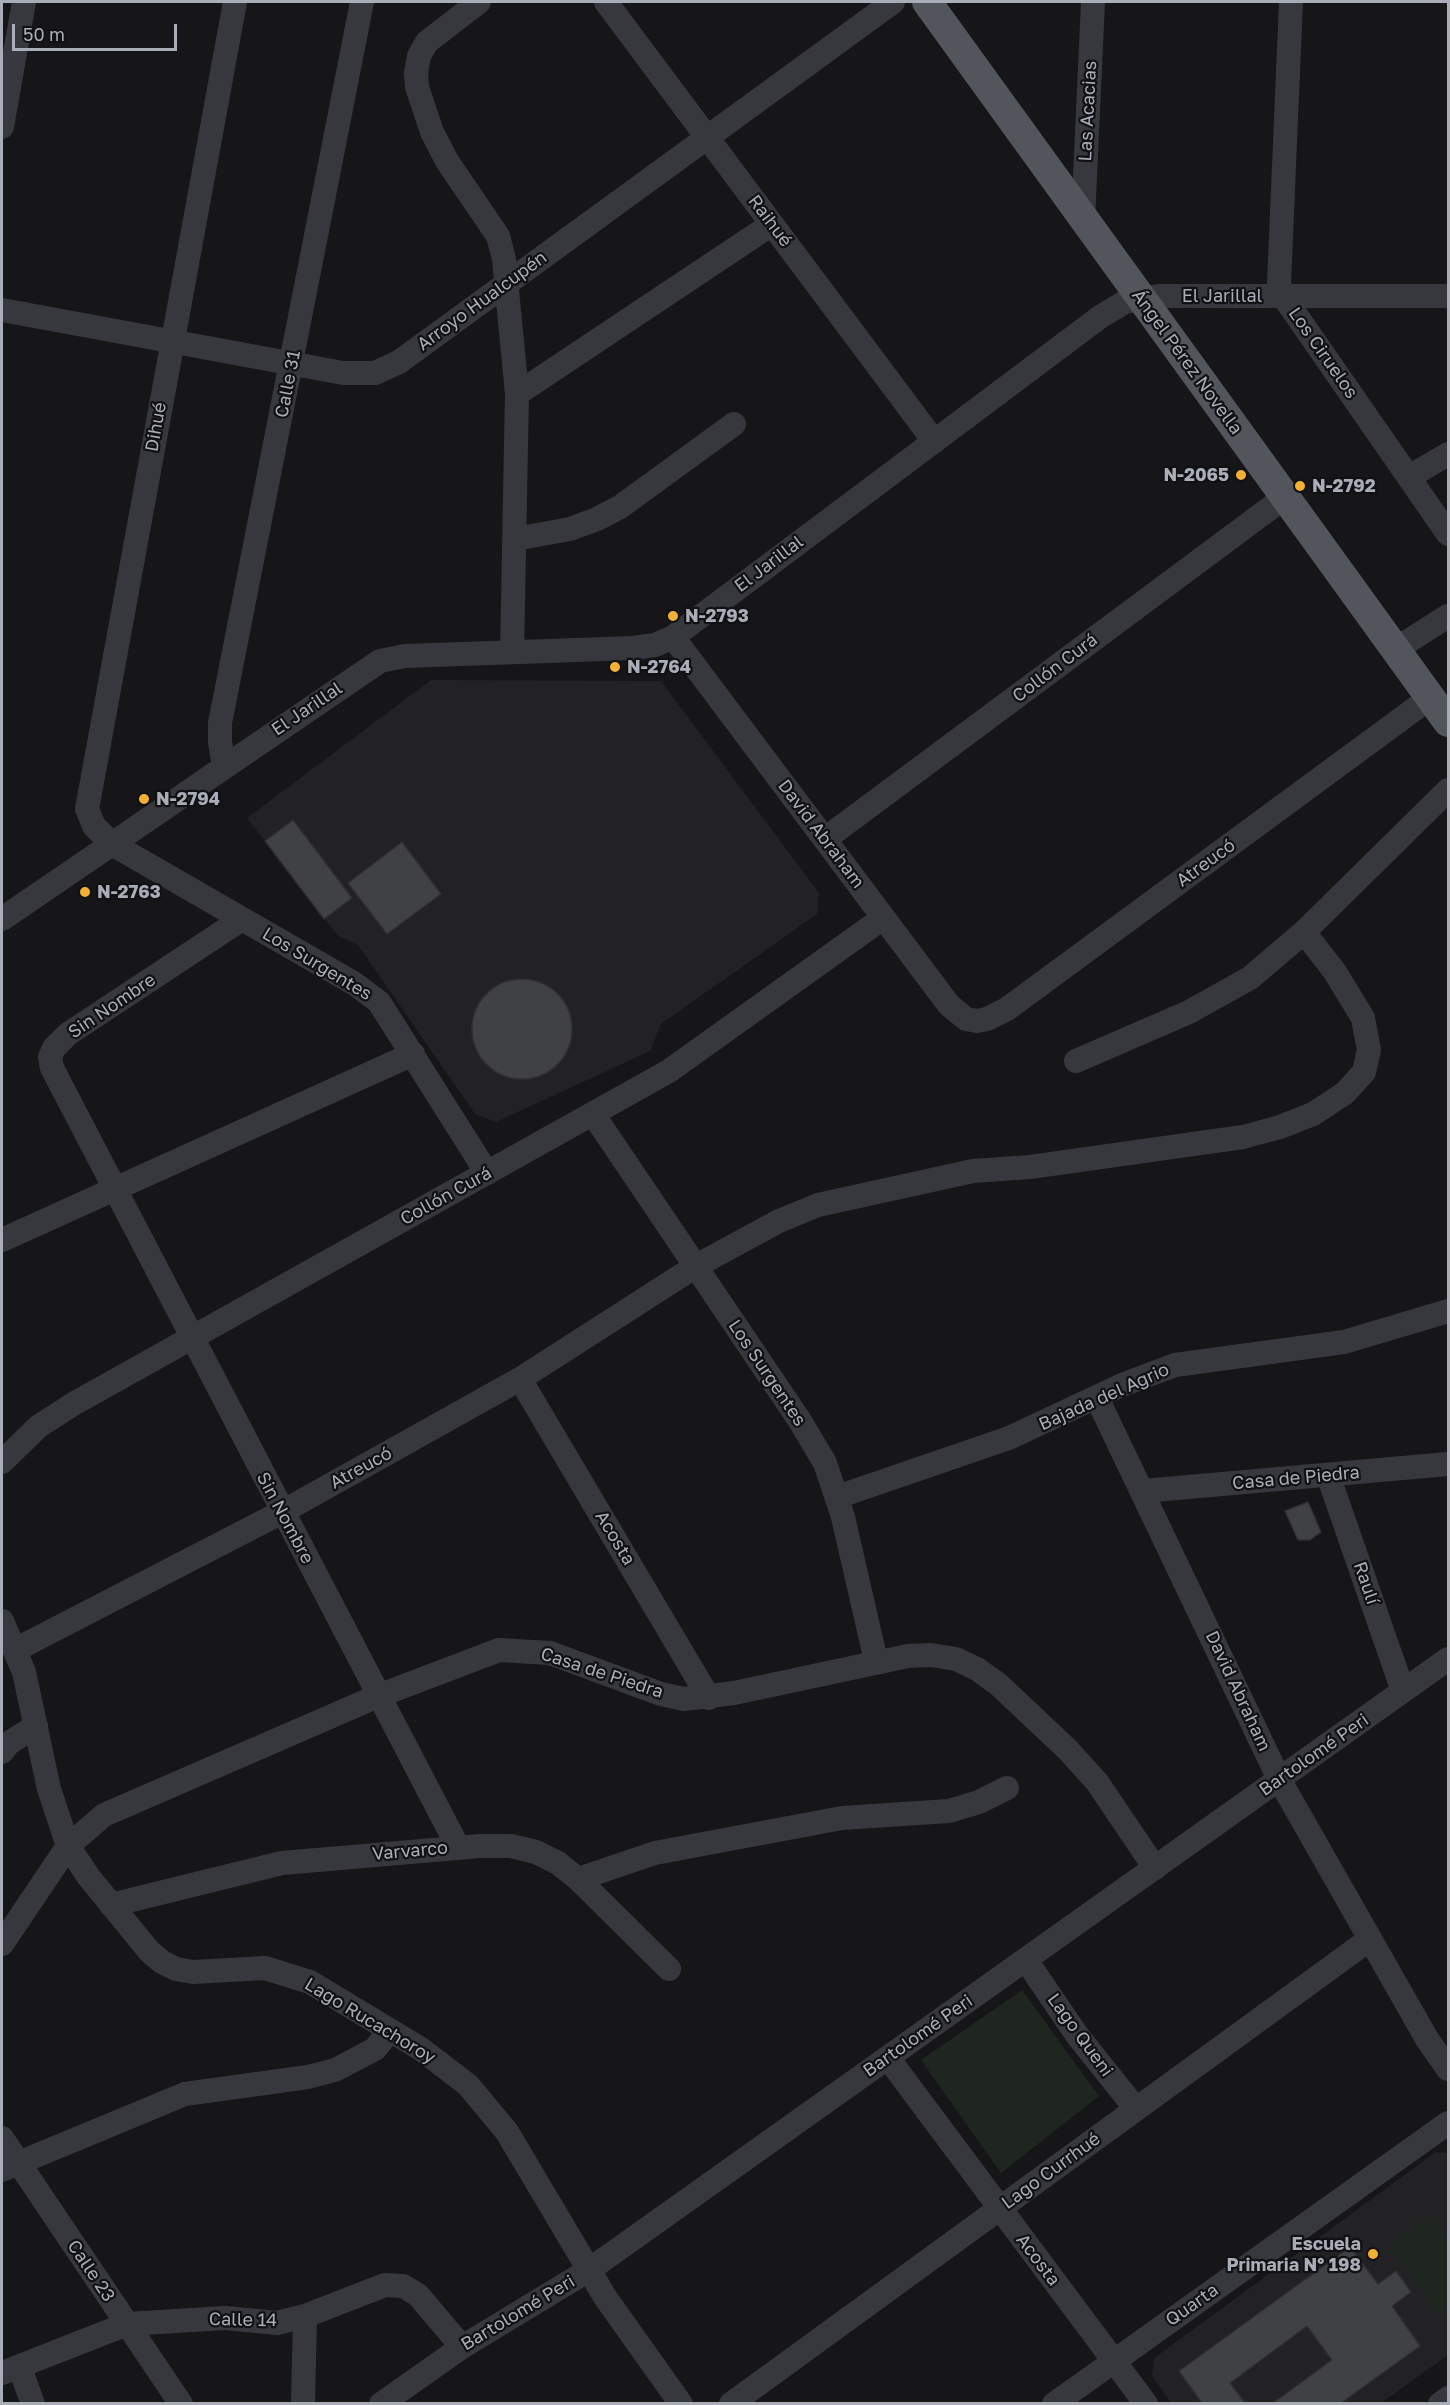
<!DOCTYPE html>
<html>
<head>
<meta charset="utf-8">
<style>
	body { margin:0 }
	#map { position:relative; width:1450px; height:2405px; overflow:hidden; background:#161618; font-family:"Golos Text",sans-serif }
	canvas { display:block }
	.frame { position:absolute; inset:0; border:3px solid #a8adb8; pointer-events:none }
	.scale { position:absolute; left:12px; top:24px; width:165px; height:27px; box-sizing:border-box; border:3px solid #a8adb8; border-top:0; padding-left:8px; font-size:18px; line-height:21px; white-space:nowrap; color:#a8adb8; -webkit-text-stroke:4px #111113; paint-order:stroke }
</style>
</head>
<body>
<div id="map">
<canvas width="1450" height="2405"></canvas>
<div class="frame"></div>
<div class="scale">50 m</div>
</div>
<script>
const c = document.querySelector('canvas').getContext('2d');
c.lineJoin = 'round';
function fillPath(path, color) { c.fillStyle = color; c.fill(path, 'evenodd'); }
const poly = rows => new Path2D(rows.map(r => 'M' + r).join(''));
function stroke(path, color, width, dash) { c.strokeStyle = color; c.lineWidth = width; c.lineCap = dash ? 'butt' : 'round'; c.setLineDash(dash || []); c.stroke(path); }
function write(font, color, halo, rows, align = 'center') {
  c.font = font + ' "Golos Text",sans-serif'; c.lineWidth = 4.5; c.setLineDash([]); c.textBaseline = 'middle'; c.strokeStyle = halo; c.fillStyle = color; for (const [text, x, y, turn = 0] of rows) {
    c.save(); c.translate(x, y); c.rotate((+turn || 0) * Math.PI / 180); c.textAlign = isNaN(turn) ? turn : align; if (halo) c.strokeText(text, 0, 0); c.fillText(text, 0, 0); c.restore();
  }
}
fillPath(poly([
	[431,680,661,681,819,893,817,914,661,1024,650,1051,496,1122,475,1114,358,945,338,936,247,818],
	[1436,2152,1448,2153,1448,2355,1381,2403,1171,2403,1152,2376,1154,2358]
]), '#222225');
fillPath(poly([
	[1022,1990,1099,2096,1001,2173,921,2060],
	[1431,2214,1448,2239,1448,2305,1438,2313,1389,2245]
]), '#1e261f');
const building = poly([
	[293,820,352,898,324,919,265,841,293,820],
	[402,842,441,894,387,934,348,883,402,842],
	'472 1029a50 50 0 1 1 100 0a50 50 0 1 1-100 0Z',
	[1308,1502,1321,1532,1310,1540,1298,1540,1285,1511,1308,1502],
	[1350,2247,1378,2284,1396,2271,1411,2292,1392,2306,1420,2346,1341,2403,1273,2403,1332,2360,1307,2326,1230,2383,1245,2403,1202,2403,1179,2371,1350,2247]
]);
fillPath(building, '#404145');
stroke(building, '#303034', 1.5);
stroke(poly([
	[235,2,87,809,94,826,112,844,355,984,379,1002,487,1173],
	[479,2,427,42,419,56,416,73,417,87,432,132,447,161,498,236,504,259,517,394,512,652],
	[606,2,934,441],
	[1291,2,1279,283,1283,296,1448,534],
	[2,127,24,2],
	[1083,220,1093,2],
	[2,310,343,373,375,373,399,362,893,2],
	[517,394,772,224],
	[1409,477,1448,454],
	[515,539,570,529,597,519,620,507,734,424],
	[673,637,949,1005,966,1019,977,1021,987,1019,1007,1009,1431,697],
	[1396,649,1448,616],
	[224,766,220,742,220,723,362,2],
	[825,839,1285,497],
	[2,919,380,661,405,656,633,648,655,645,673,637,1100,317,1125,302,1158,296,1448,296],
	[242,919,68,1034,54,1048,50,1057,52,1068,458,1847],
	[1076,1061,1189,1012,1250,978,1304,932,1448,790],
	[593,1114,800,1421,825,1463,843,1517,876,1661],
	[2,1240,413,1054],
	[520,1379,709,1698],
	[1097,1398,1279,1779,1427,2039,1448,2069],
	[2,1462,39,1426,75,1403,669,1071,883,918],
	[1328,1475,1403,1691],
	[1143,1491,1448,1464],
	[837,1497,1009,1438,1122,1385,1175,1365,1344,1342,1448,1311],
	[2,1621,24,1672,49,1789,68,1846,88,1876,149,1951,162,1962,176,1969,193,1972,265,1968,310,1982,421,2049,468,2085,507,2132,605,2297,681,2404],
	[15,1650,282,1512,520,1379,696,1266,779,1221,818,1205,973,1171,1030,1167,1243,1137,1280,1127,1313,1114,1345,1093,1364,1072,1369,1050,1363,1018,1335,972,1304,932],
	[2,1752,9,1743,36,1726],
	[578,1879,655,1853,842,1818,949,1811,979,1802,1007,1788],
	[111,1905,282,1863,480,1846,511,1846,536,1852,558,1863,578,1879,669,1969],
	[2,1944,68,1846,104,1815,378,1696,499,1650,550,1653,661,1694,684,1699,734,1693,908,1656,931,1655,956,1659,977,1669,998,1684,1067,1749,1097,1782,1155,1868],
	[1026,1960,1077,2035,1136,2109],
	[888,2058,1146,2404],
	[2,2138,181,2404],
	[2,2170,185,2094,308,2077,335,2070,375,2049,390,2030],
	[20,2368,33,2404],
	[2,2373,127,2324,225,2318,277,2323,305,2316,385,2285,403,2286,418,2295,462,2347],
	[303,2404,305,2316],
	[381,2404,462,2347,589,2270,1448,1659],
	[731,2404,1370,1939],
	[1054,2404,1448,2123],
	[1440,2404,1448,2398]
]), '#37383d', 24);
stroke(poly([
	[927,2,1448,722]
]), '#53555c', 30);
for (const [x, y, r, color] of [
	[1241,475,6,"#f2b134"],
	[1300,486,6,"#f2b134"],
	[673,616,6,"#f2b134"],
	[615,667,6,"#f2b134"],
	[144,799,6,"#f2b134"],
	[85,892,6,"#f2b134"],
	[1373,2254,6,"#f2b134"]
]) { const dot = new Path2D(); dot.arc(x, y, r, 0, 2 * Math.PI); c.fillStyle = color; c.fill(dot); stroke(dot, '#111113', 2); }
write('18px', '#a8adb8', '#111113', [
	["Las Acacias",1088,111,-87],
	["Raihué",770,221,53],
	["El Jarillal",1222,296],
	["Arroyo Hualcupén",482,301,-36],
	["Los Ciruelos",1323,353,55],
	["Ángel Pérez Novella",1187,362,54],
	["Calle 31",288,384,-79],
	["Dihué",156,427,-80],
	["El Jarillal",769,564,-37],
	["Collón Curá",1055,668,-37],
	["El Jarillal",307,709,-34],
	["David Abraham",821,834,53],
	["Atreucó",1206,863,-36],
	["Los Surgentes",317,964,31],
	["Sin Nombre",112,1006,-34],
	["Collón Curá",446,1196,-29],
	["Los Surgentes",767,1373,56],
	["Bajada del Agrio",1104,1397,-24],
	["Atreucó",361,1468,-29],
	["Casa de Piedra",1296,1478,-5],
	["Sin Nombre",285,1518,62],
	["Acosta",615,1538,59],
	["Raulí",1366,1583,71],
	["Casa de Piedra",602,1673,18],
	["David Abraham",1238,1691,65],
	["Bartolomé Peri",1314,1755,-35],
	["Varvarco",410,1851,-5],
	["Lago Rucachoroy",370,2021,31],
	["Lago Queni",1080,2035,54],
	["Bartolomé Peri",918,2036,-35],
	["Lago Currhué",1051,2171,-36],
	["Acosta",1038,2260,53],
	["Calle 23",91,2271,56],
	["Quarta",1192,2305,-35],
	["Bartolomé Peri",518,2313,-31],
	["Calle 14",243,2320,1]
]);
write('bold 18px', '#a8adb8', '#111113', [
	["N-2065",1229,475,"right"],
	["N-2792",1312,486],
	["N-2793",685,616],
	["N-2764",627,667],
	["N-2794",156,799],
	["N-2763",97,892],
	["Escuela",1361,2244,"right"],
	["Primaria N° 198",1361,2265,"right"]
], 'left');
</script>
</body>
</html>
